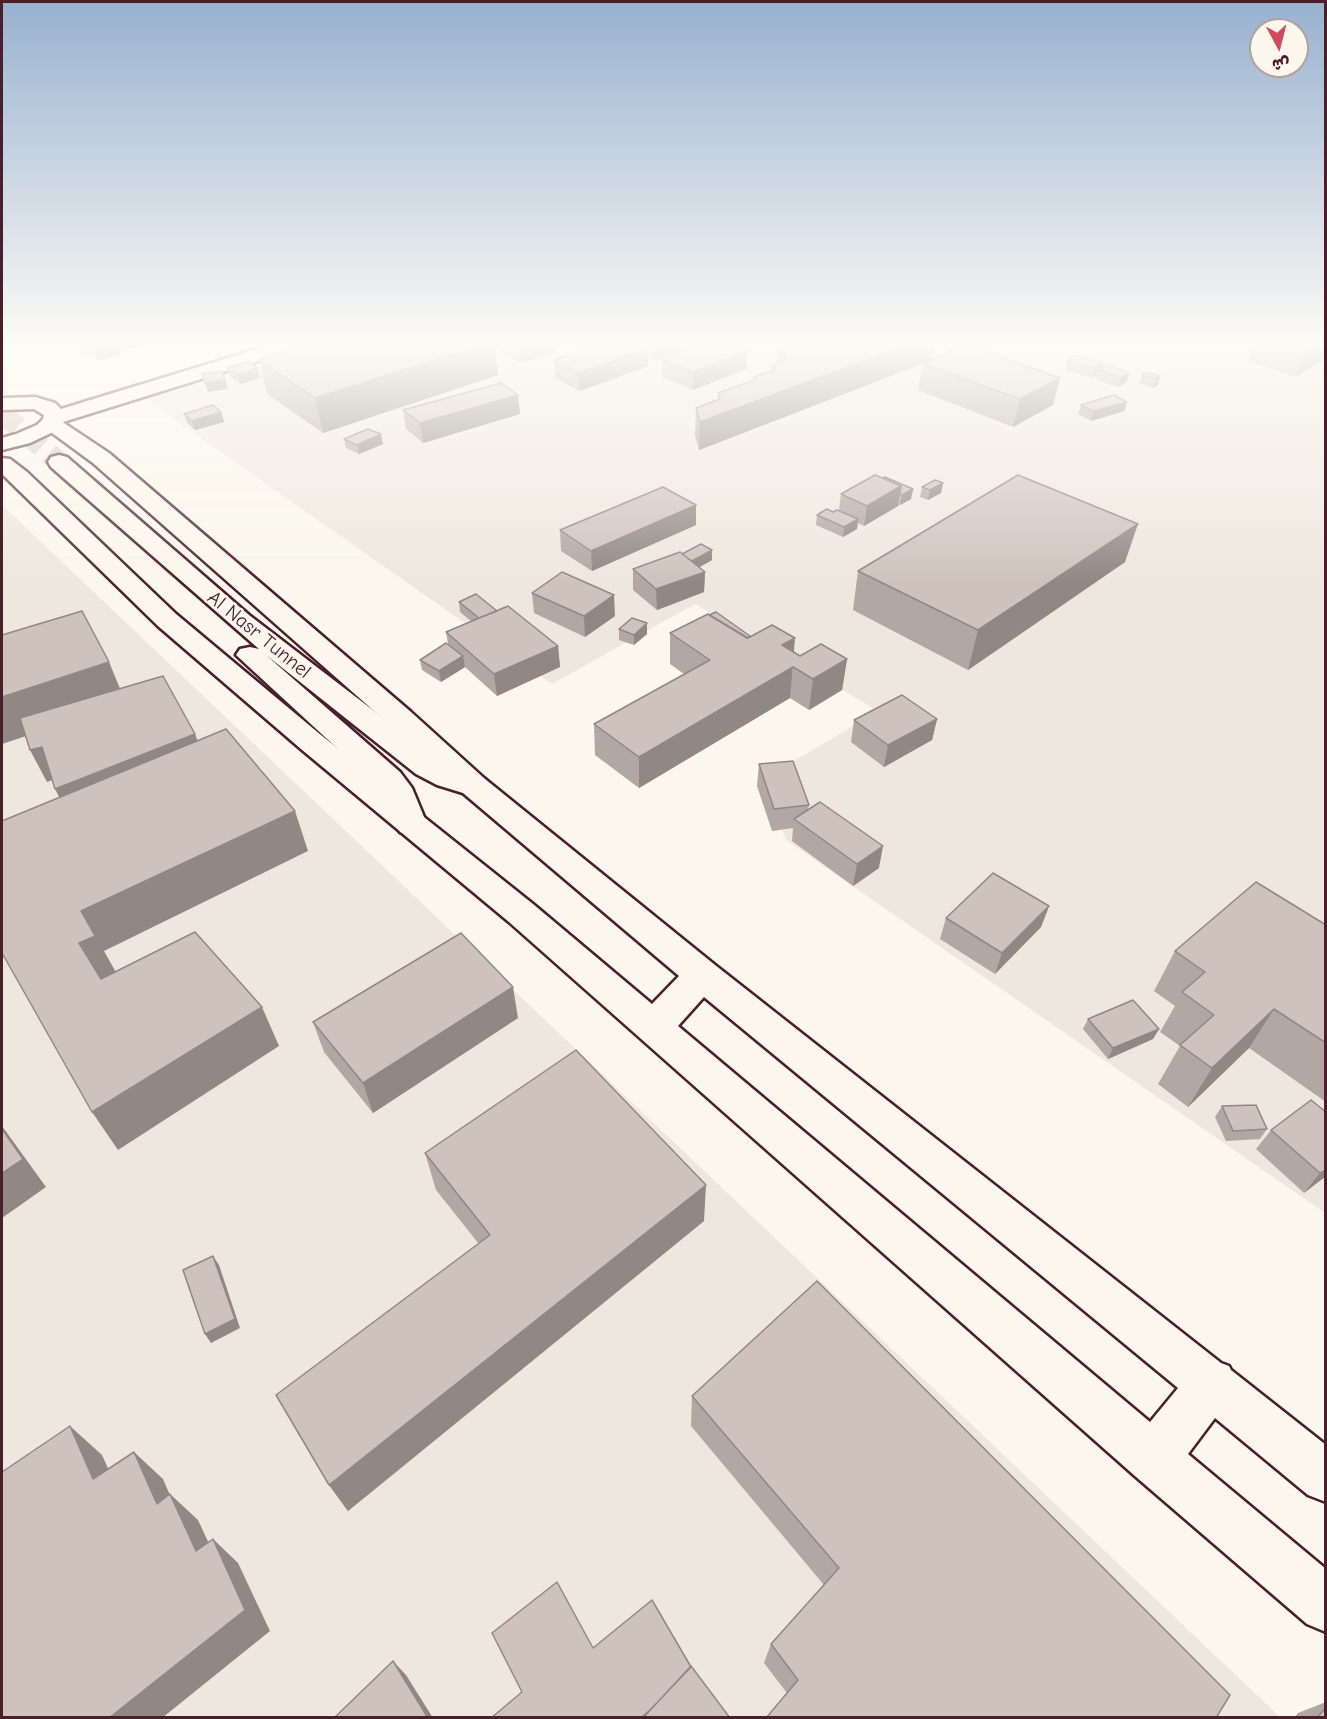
<!DOCTYPE html>
<html>
<head>
<meta charset="utf-8">
<style>
	body { margin:0 }
	#map { position:relative; width:1327px; height:1719px; overflow:hidden; background:#fbf7ec; font-family:"Comic Neue","Playpen Sans Arabic",sans-serif }
	canvas { display:block }
	.frame { position:absolute; inset:0; border:3px solid #4a1f2b; pointer-events:none }
	.north { position:absolute; left:1249px; top:18px; width:60px; height:60px; box-sizing:border-box; background:#fbf7ec; border:2px solid #b4a19f; border-radius:50%; rotate:173deg; font-size:16px; font-weight:700; line-height:24px; text-align:center; color:#4a1f2b }
	.north::after { content:''; display:block; margin:auto; width:21px; height:27px; background:#d1495b; clip-path:polygon(50% 0,100% 100%,50% 72%,0 100%) }
</style>
</head>
<body>
<div id="map">
<canvas width="1327" height="1719"></canvas>
<div class="frame"></div>
<div class="north">ش</div>
</div>
<script>
const c = document.querySelector('canvas').getContext('2d');
c.lineJoin = 'round';
function fillPath(path, color) { c.fillStyle = color; c.fill(path, 'evenodd'); }
const poly = rows => new Path2D(rows.map(r => 'M' + r).join(''));
function stroke(path, color, width, dash) { c.strokeStyle = color; c.lineWidth = width; c.lineCap = dash ? 'butt' : 'round'; c.setLineDash(dash || []); c.stroke(path); }
function write(font, color, halo, rows, align = 'center') {
  c.font = font + ' "Comic Neue",sans-serif'; c.lineWidth = 5; c.setLineDash([]); c.textBaseline = 'middle'; c.strokeStyle = halo; c.fillStyle = color; for (const [text, x, y, turn = 0] of rows) {
    c.save(); c.translate(x, y); c.rotate((+turn || 0) * Math.PI / 180); c.textAlign = isNaN(turn) ? turn : align; if (halo) c.strokeText(text, 0, 0); c.fillText(text, 0, 0); c.restore();
  }
}
fillPath(poly([
	[337,342,1325,342,1325,1213,786,840,764,779,878,711,695,604,552,684,145,399],
	[2,505,1280,1717,2,1717]
]), '#eee7de');
stroke(poly([
	[2,413,59,462]
]), '#d8ccc5', 21, [21, 10]);
const primary = poly([
	[280,342,309,342,307,346,63,422,51,433,30,443,2,450,2,438,16,434,37,425,43,419,44,415,34,409,2,410,2,398,35,397,55,403,61,409,280,342],
	[59,455,67,457,249,615,438,760,459,771,485,779,489,786,485,793,474,796,463,793,437,785,416,774,266,655,400,772,412,788,427,824,422,832,411,835,400,832,386,797,378,786,236,655,240,649,250,647,259,649,51,467,48,462,51,457,59,455]
]);
const highway = poly([
	[51,417,58,419,109,453,411,712,485,779,715,965,1221,1363,1229,1366,1231,1370,1326,1445,1326,1502,1308,1495,1215,1418,1188,1454,1326,1569,1326,1632,1307,1624,1135,1476,509,922,301,749,158,626,2,474,2,458,10,459,27,472,176,614,321,735,533,904,652,1004,679,976,463,793,391,726,93,463,44,427,41,423,44,419,51,417],
	[704,997,1178,1388,1150,1422,678,1026,704,997]
]);
stroke(primary, '#4a1f2b', 5);
stroke(highway, '#4a1f2b', 5);
fillPath(primary, '#fbf7ec');
fillPath(highway, '#fbf7ec');
fillPath(poly([
	[76,342,166,342,158,344,122,349,119,355,97,360,92,354,85,355,78,347],
	[319,342,555,342,556,352,520,363,495,348,498,375,323,433,267,394,259,360],
	[606,342,726,342,746,369,693,390,662,377,662,359,675,354,655,360,648,357,648,366,580,391,555,378,554,360],
	[779,342,932,359,1060,378,1053,405,1013,427,918,390,923,364,924,363,699,450,695,436,696,408,718,400,718,393,754,380,754,377,772,371,772,365,777,363],
	[1255,342,1326,342,1326,358,1296,377,1248,361],
	[1067,361,1101,367,1106,365,1127,382,1118,387,1095,379,1096,375,1092,378,1065,370],
	[227,368,260,378,241,384,230,377],
	[1142,375,1160,376,1158,385,1153,388,1139,384],
	[518,395,520,414,423,443,406,429,403,410],
	[1127,402,1124,411,1091,421,1078,414,1081,405],
	[221,412,224,422,195,430,187,423,184,414],
	[344,439,383,444,359,454,346,448],
	[883,478,913,489,911,499,900,505,898,505,898,506,864,526,858,523,857,529,843,537,816,525,817,515,839,510,841,494],
	[943,483,941,493,928,500,920,497,922,487],
	[696,525,592,571,561,551,560,530],
	[682,554,712,560,699,567,705,572,704,592,657,610,633,590,633,569],
	[1125,562,968,670,853,610,858,571],
	[532,593,615,616,585,637,534,613],
	[459,602,497,611,558,646,560,667,497,696,465,667,441,682,422,670,420,660,448,644,446,632,471,621,460,612],
	[647,623,647,634,634,645,619,640,619,629],
	[670,633,750,637,794,652,800,656,847,659,842,690,809,710,790,698,639,788,595,755,594,724,684,674,670,664],
	[937,719,932,740,884,767,851,742,854,720],
	[759,764,809,805,808,810,879,868,853,886,792,841,793,828,772,831,757,786],
	[1049,906,1041,927,995,974,940,939,946,918],
	[1326,925,1326,1102,1249,1048,1188,1107,1158,1084,1180,1046,1160,1032,1175,1006,1154,991,1175,951],
	[518,1018,373,1113,324,1052,313,1022],
	[1088,1019,1159,1029,1153,1039,1108,1059,1083,1029],
	[1222,1106,1267,1129,1260,1139,1226,1141,1215,1117],
	[1326,1112,1326,1176,1304,1193,1256,1149,1271,1130],
	[425,1153,704,1221,348,1511,329,1485,479,1244,436,1190],
	[692,1396,1216,1718,787,1693,764,1663,771,1644,824,1585,691,1426],
	[1326,1702,1326,1718,1294,1718,1298,1713]
]), '#b2a7a2');
fillPath(poly([
	[91,342,166,342,158,344,122,349,119,355,97,360],
	[491,342,495,342,498,375,323,433,315,398],
	[528,342,555,342,556,352,520,363,518,345],
	[654,342,711,342,655,360],
	[914,342,935,342,932,360,699,450,700,422],
	[1320,342,1326,342,1326,358,1296,377,1307,350],
	[648,348,648,366,580,391,579,373],
	[747,351,746,369,693,390,693,372],
	[1103,363,1101,371,1097,369,1096,375,1092,378,1094,369],
	[258,368,260,378,241,384,238,375],
	[1129,373,1127,382,1118,387,1120,378],
	[1160,376,1158,385,1153,388,1156,379],
	[1060,378,1053,405,1013,427,1020,399],
	[225,379,228,389,208,392,205,383],
	[518,395,520,414,423,443,420,423],
	[1127,402,1124,411,1091,421,1093,411],
	[221,412,224,422,195,430,192,421],
	[381,434,383,444,359,454,357,445],
	[943,483,941,493,928,500,930,490],
	[901,486,898,506,864,526,867,506],
	[913,489,911,499,900,505,902,495],
	[696,505,696,525,592,571,591,551],
	[858,519,857,529,843,537,844,527],
	[1138,524,1125,562,968,670,978,630],
	[712,550,712,560,689,573,690,562],
	[705,572,704,592,657,610,656,589],
	[614,595,615,616,585,637,584,616],
	[647,623,647,634,634,645,634,635],
	[795,638,790,698,639,788,639,757,782,645],
	[558,646,560,667,497,696,494,674],
	[463,656,465,667,441,682,439,671],
	[847,659,842,690,809,710,813,679],
	[109,662,126,703,2,744,2,697],
	[937,719,932,740,884,767,888,745],
	[195,734,207,766,72,821,55,789],
	[42,747,58,778,47,782,30,750],
	[295,811,308,851,104,951,118,976,102,983,79,943,81,911],
	[883,846,879,868,853,886,857,864],
	[1049,906,1041,927,995,974,1002,953],
	[513,987,518,1018,373,1113,363,1083],
	[262,1007,279,1046,118,1150,92,1112],
	[1274,1009,1249,1048,1188,1107,1212,1068],
	[1159,1029,1153,1039,1108,1059,1113,1048],
	[2,1126,46,1187,2,1218],
	[1326,1170,1326,1176,1304,1193,1320,1173],
	[706,1185,704,1221,348,1511,329,1485],
	[213,1256,219,1265,240,1328,211,1343,205,1334],
	[70,1426,102,1455,125,1506,93,1479],
	[134,1452,163,1479,185,1530,157,1504],
	[170,1494,198,1520,223,1574,196,1551],
	[213,1539,238,1563,270,1631,162,1718,109,1718],
	[393,1661,406,1675,433,1718,428,1718]
]), '#918884');
const building = poly([
	[319,342,491,342,315,398,259,360,319,342],
	[513,342,528,342,518,345,513,342],
	[606,342,635,342,648,348,579,373,554,360,606,342],
	[705,342,726,342,747,351,693,372,662,359,705,342],
	[779,342,914,342,700,422,696,408,720,399,718,393,755,380,754,377,775,370,772,365,787,359,779,342],
	[1281,342,1320,342,1307,350,1281,342],
	[964,344,1060,378,1020,399,923,364,964,344],
	[1075,355,1103,363,1094,369,1067,361,1075,355],
	[247,362,258,368,238,375,227,368,247,362],
	[1106,365,1129,373,1120,378,1097,369,1106,365],
	[222,371,225,379,205,383,202,374,222,371],
	[1146,372,1160,376,1156,379,1142,375,1146,372],
	[501,383,518,395,420,423,403,410,501,383],
	[1114,395,1127,402,1093,411,1081,405,1114,395],
	[213,405,221,412,192,421,184,414,213,405],
	[368,429,381,434,357,445,344,439,368,429],
	[875,475,901,486,867,506,841,494,875,475],
	[1018,475,1138,524,978,630,858,571,1018,475],
	[885,477,913,489,902,495,900,495,901,486,883,478,885,477],
	[935,480,943,483,930,490,922,487,935,480],
	[663,487,696,505,591,551,560,530,663,487],
	[827,509,833,512,837,510,858,519,844,527,817,515,827,509],
	[701,544,712,550,692,561,682,554,701,544],
	[680,552,705,572,656,589,633,569,680,552],
	[562,572,614,595,584,616,532,593,562,572],
	[476,594,497,611,479,618,459,602,476,594],
	[508,606,558,646,494,674,446,632,508,606],
	[82,611,109,662,2,697,2,635,82,611],
	[716,612,750,636,747,638,709,615,716,612],
	[708,614,748,638,772,625,795,638,782,645,800,656,821,644,847,659,813,679,793,667,639,757,594,724,710,660,670,633,708,614],
	[632,618,647,623,634,635,619,629,632,618],
	[446,643,463,656,439,671,420,660,446,643],
	[163,676,195,734,55,789,42,747,30,750,20,718,163,676],
	[902,695,937,719,888,745,854,720,902,695],
	[226,729,295,811,81,911,95,936,79,943,101,979,195,932,262,1007,92,1112,2,953,2,821,226,729],
	[793,761,809,805,774,809,759,764,793,761],
	[820,802,883,846,857,864,794,819,820,802],
	[993,873,1049,906,1002,953,946,918,993,873],
	[1256,882,1326,925,1326,1043,1274,1009,1212,1068,1180,1045,1214,1015,1182,992,1205,972,1175,951,1256,882],
	[461,933,513,987,363,1083,313,1022,461,933],
	[1133,1000,1159,1029,1113,1048,1088,1019,1133,1000],
	[576,1050,706,1185,329,1485,276,1395,490,1235,425,1153,576,1050],
	[1311,1100,1326,1112,1326,1170,1320,1173,1271,1130,1311,1100],
	[1256,1105,1267,1129,1233,1131,1222,1106,1256,1105],
	[2,1129,23,1159,2,1173,2,1129],
	[213,1256,235,1319,205,1334,183,1270,213,1256],
	[817,1281,1230,1695,1216,1718,766,1718,798,1680,771,1644,839,1568,692,1396,817,1281],
	[70,1426,93,1479,134,1452,157,1504,170,1494,196,1551,213,1539,245,1610,109,1718,2,1718,2,1472,70,1426],
	[557,1582,593,1648,652,1600,691,1667,650,1710,641,1718,491,1718,522,1692,492,1633,557,1582],
	[393,1661,428,1718,334,1718,393,1661],
	[691,1666,730,1718,643,1718,691,1666],
	[1326,1707,1326,1718,1317,1718,1326,1707]
]);
fillPath(building, '#cfc2bc');
stroke(building, '#918884', 1.5);
const sky = c.createLinearGradient(0, 0, 0, 583);
sky.addColorStop(0, '#97b1cf');
sky.addColorStop(0.59, '#fdfbf6');
sky.addColorStop(1, '#fdfbf600');
c.fillStyle = sky;
c.fillRect(0, 0, 1327, 583);
write('20px', '#4a1f2b', '#fbf7ec', [
	["Al Nasr Tunnel",259,635,39]
]);
</script>
</body>
</html>
